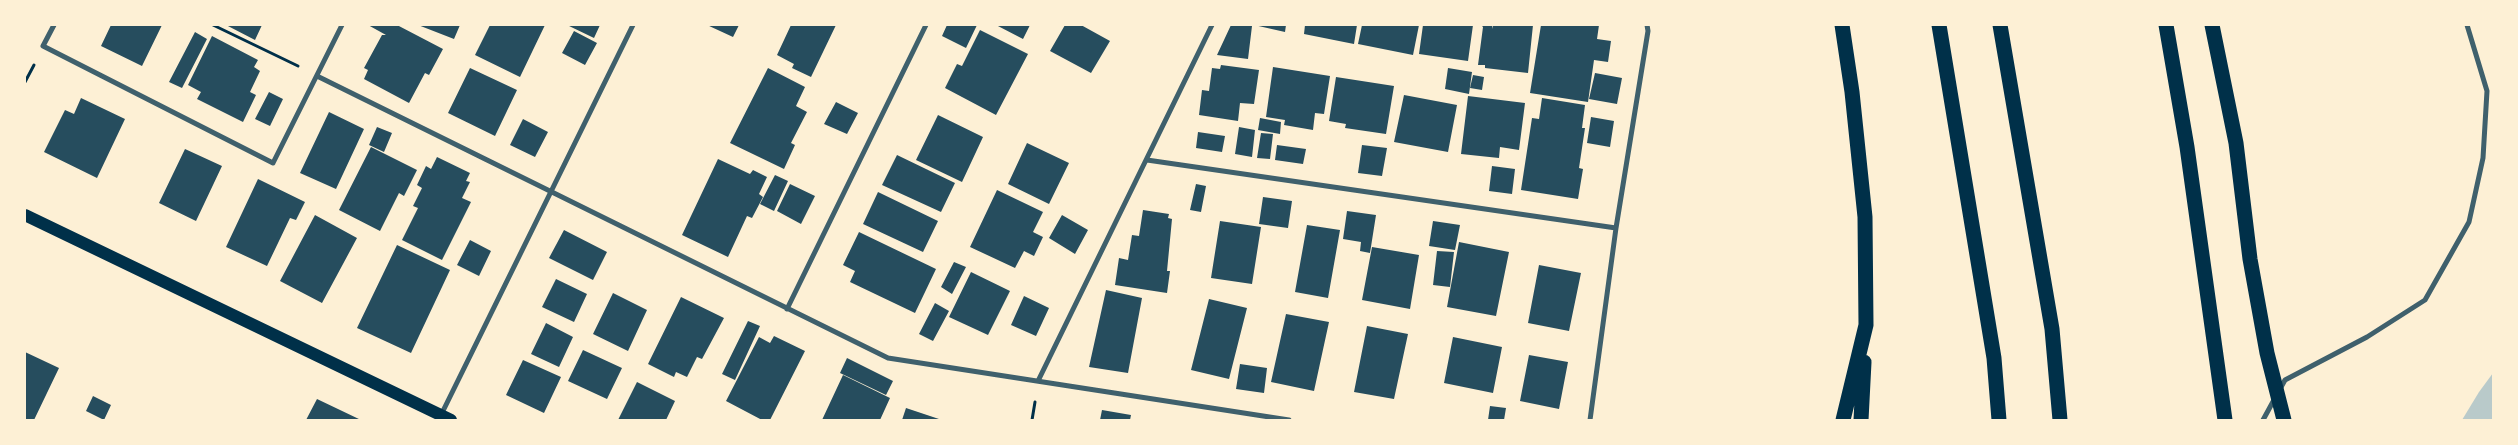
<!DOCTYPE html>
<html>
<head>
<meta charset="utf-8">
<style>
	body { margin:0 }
	#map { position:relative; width:2518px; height:445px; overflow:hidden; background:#fdf0d5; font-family:"PT Sans Narrow",sans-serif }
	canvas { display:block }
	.frame { position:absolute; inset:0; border:26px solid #fdf0d5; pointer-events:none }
</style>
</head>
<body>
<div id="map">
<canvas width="2518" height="445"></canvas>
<div class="frame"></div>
</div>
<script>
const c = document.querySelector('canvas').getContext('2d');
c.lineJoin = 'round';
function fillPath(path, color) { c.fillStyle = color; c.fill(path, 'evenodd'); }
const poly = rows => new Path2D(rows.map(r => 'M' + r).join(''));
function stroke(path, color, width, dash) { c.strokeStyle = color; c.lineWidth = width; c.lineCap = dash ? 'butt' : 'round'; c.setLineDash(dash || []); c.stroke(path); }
fillPath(poly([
	[2493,373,2493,420,2462,420,2479,392]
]), '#b9caca');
fillPath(poly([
	[111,25,162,25,142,66,101,46],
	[226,25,262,25,255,40],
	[368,25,397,25,443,49,429,75,425,73,409,103,364,79,368,70,364,68,382,35,386,35],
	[418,25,460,25,454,39],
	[490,25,545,25,520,77,475,55],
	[567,25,600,25,594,38],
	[707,25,739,25,733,37],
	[791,25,836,25,811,77,792,68,794,64,777,55],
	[947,25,977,25,966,48,942,36],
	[996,25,1030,25,1023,39],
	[1065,25,1081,25,1110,41,1091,73,1050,51],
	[1231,25,1252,26,1248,59,1217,55],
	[1254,25,1286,25,1285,32],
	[1305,25,1357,25,1354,44,1304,34],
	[1362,25,1419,25,1413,55,1358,44],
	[1423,25,1473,25,1468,61,1419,54],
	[1481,25,1492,25,1493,29,1493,25,1533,25,1528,73,1485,68,1485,65,1478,65,1483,27],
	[1541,25,1599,25,1597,39,1611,41,1608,62,1594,60,1588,102,1530,93],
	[980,30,1028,54,996,115,945,88,957,64,962,66],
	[574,31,597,43,585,65,562,53],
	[195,32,207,39,182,88,169,82],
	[212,36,258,60,254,67,260,71,250,92,256,95,243,122,197,99,201,92,188,85],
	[1221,65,1259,70,1254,104,1240,103,1238,121,1199,115,1202,90,1209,91,1212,68,1220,69],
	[1273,67,1330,76,1324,114,1315,113,1313,130,1284,125,1285,120,1266,117],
	[470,68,517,90,495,136,448,113],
	[768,68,805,87,796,106,807,112,791,143,795,145,784,169,730,143],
	[1448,68,1472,72,1469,94,1445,89],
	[1595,73,1622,78,1617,104,1589,99],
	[1473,75,1484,77,1482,90,1470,88],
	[1336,77,1394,86,1386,134,1345,128,1346,124,1329,121],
	[269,92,283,99,270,126,255,119],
	[1404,95,1457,105,1448,152,1394,142],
	[1468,96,1525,103,1519,150,1500,147,1499,158,1461,154],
	[81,98,125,119,97,178,44,152,65,110,74,114],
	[1542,98,1585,105,1582,128,1585,128,1579,168,1583,169,1578,199,1521,190,1532,118,1539,119],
	[836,102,858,113,847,134,824,124],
	[329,112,364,129,336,189,300,173],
	[938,115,983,137,962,182,916,160],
	[1591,117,1614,121,1610,147,1587,143],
	[1260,118,1281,122,1280,134,1258,130],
	[523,119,548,132,535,157,510,145],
	[377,127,392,133,384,152,369,145],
	[1239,127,1255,130,1252,157,1235,154],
	[1198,132,1225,136,1222,152,1196,148],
	[1261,133,1273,134,1270,159,1257,158],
	[1027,143,1069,163,1049,204,1008,184],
	[1277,145,1306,149,1303,164,1275,160],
	[1362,145,1387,148,1382,176,1358,173],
	[371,147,417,170,404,196,399,193,380,231,339,210],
	[185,149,222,166,196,221,159,203],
	[897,155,955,183,941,212,882,185],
	[437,157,470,173,466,181,470,182,462,198,471,202,442,260,402,240,418,208,413,206,422,188,417,185,426,166,431,169],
	[718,159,750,174,753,170,767,177,759,194,763,197,752,218,747,216,728,257,682,235],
	[1492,166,1515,169,1512,194,1489,191],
	[775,175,788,181,774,211,760,204],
	[258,179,305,202,296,220,290,218,267,266,226,247],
	[790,184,815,196,801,224,777,211],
	[1196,184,1206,186,1201,212,1190,210],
	[997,190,1043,212,1033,232,1043,237,1034,256,1024,251,1015,268,970,247],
	[878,192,938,221,923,252,863,224],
	[1263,197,1292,201,1288,228,1259,224],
	[1143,210,1169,214,1168,218,1172,219,1167,271,1170,271,1167,293,1115,285,1119,258,1128,260,1132,235,1139,236],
	[1347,211,1376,215,1370,253,1360,251,1361,242,1343,239],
	[315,215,357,238,322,303,280,281],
	[1062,215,1088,230,1075,254,1049,238],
	[1220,221,1261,227,1252,284,1211,278],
	[1433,221,1460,225,1455,250,1429,246],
	[1307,225,1340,230,1328,298,1295,292],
	[564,230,607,252,593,280,549,258],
	[859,232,936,269,915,313,850,282,855,271,843,265],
	[470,240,491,251,479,276,457,265],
	[1459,242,1509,252,1496,316,1447,307],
	[397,245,450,270,411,353,357,328],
	[1372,247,1419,255,1410,309,1362,300],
	[1437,251,1454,252,1450,287,1433,285],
	[954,262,966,267,952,294,941,287],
	[1539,265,1581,273,1569,331,1528,323],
	[971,272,1010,291,988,335,949,317],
	[556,279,587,294,574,322,542,307],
	[1106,290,1142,298,1128,373,1089,367],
	[613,293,647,310,628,351,593,334],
	[1024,296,1049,308,1036,336,1011,325],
	[681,297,724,318,702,359,697,357,687,377,676,372,674,377,648,364],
	[1209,299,1247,308,1229,379,1191,370],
	[935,303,949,311,933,341,919,334],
	[1286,314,1329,322,1314,391,1271,382],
	[748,321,760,326,735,380,722,374],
	[546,323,573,337,559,367,531,354],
	[1367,326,1408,334,1394,399,1354,392],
	[774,336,805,351,770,420,762,420,726,401,759,337,770,343],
	[1453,337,1502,347,1493,393,1444,383],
	[583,350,622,368,607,399,568,381],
	[25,352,59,368,34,420,25,419],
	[1529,355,1568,362,1559,409,1520,401],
	[847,358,893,381,886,395,840,373],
	[523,360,561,377,544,413,506,395],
	[1240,364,1267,368,1264,393,1236,389],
	[843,375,890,398,880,420,822,420],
	[637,382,675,401,666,420,618,420],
	[93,396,111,405,104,420,86,411],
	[317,399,361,420,306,420],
	[1490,406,1506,408,1504,420,1488,420],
	[906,408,942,420,902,420],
	[1102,410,1131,415,1130,420,1100,420]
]), '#264d5e');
stroke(poly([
	[213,25,298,66],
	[25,82,34,65],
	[1032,420,1035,402]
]), '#003049', 3);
stroke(poly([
	[54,25,43,46,273,163,342,25],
	[317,76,888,358,1289,420],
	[1147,160,1616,228],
	[787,309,926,25],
	[1038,381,1212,25],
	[2280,389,2285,380,2367,337,2425,300,2469,222,2483,158,2487,91,2467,25],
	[441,415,633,25],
	[1590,420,1616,228,1648,31,1647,25],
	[2263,420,2275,398]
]), '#3f606c', 5);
stroke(poly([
	[25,215,451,420]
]), '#003049', 12);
stroke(poly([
	[1842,25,1852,92,1865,217,1866,325,1843,420],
	[1939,25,1994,358,1999,420],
	[2000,25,2052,329,2060,420],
	[2166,25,2187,147,2225,420],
	[2212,25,2236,143,2250,259,2267,353,2284,420],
	[1861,420,1864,362]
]), '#003049', 15);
</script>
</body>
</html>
